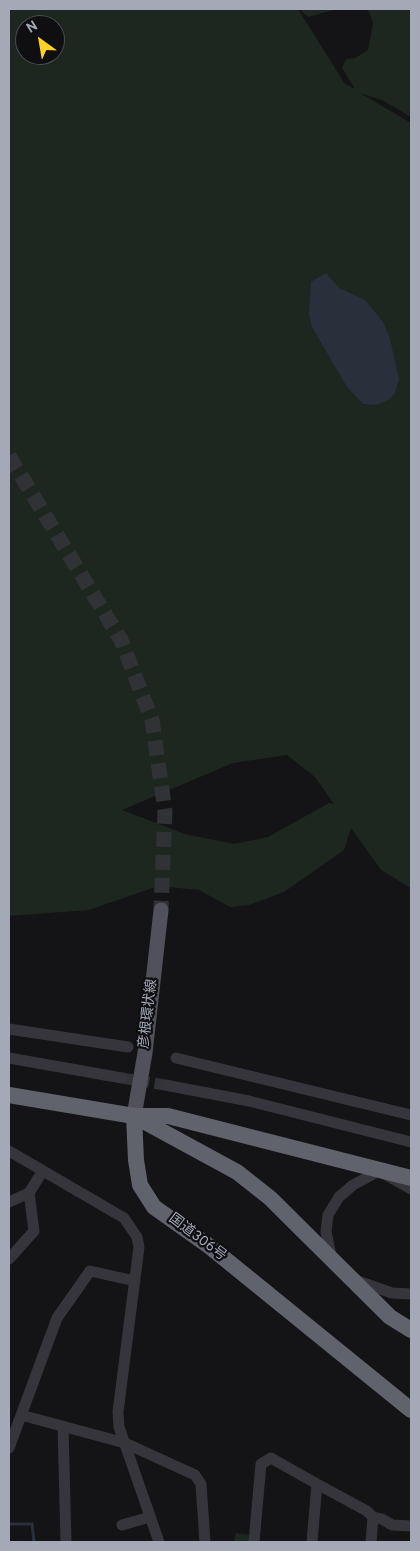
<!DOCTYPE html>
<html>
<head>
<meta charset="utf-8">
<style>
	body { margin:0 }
	#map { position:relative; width:420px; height:1551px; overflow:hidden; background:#141416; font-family:Overpass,sans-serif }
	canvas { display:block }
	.frame { position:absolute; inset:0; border:10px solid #a4a8b7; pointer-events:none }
	.north { position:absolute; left:15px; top:15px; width:50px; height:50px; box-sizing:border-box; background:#0f0f11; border:1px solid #4b4c53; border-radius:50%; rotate:328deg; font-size:14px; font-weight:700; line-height:20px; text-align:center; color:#a4a8b7 }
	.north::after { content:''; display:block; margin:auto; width:18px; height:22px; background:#ffd323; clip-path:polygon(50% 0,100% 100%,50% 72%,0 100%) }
</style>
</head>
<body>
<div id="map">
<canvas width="420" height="1551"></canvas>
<div class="frame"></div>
<div class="north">N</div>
</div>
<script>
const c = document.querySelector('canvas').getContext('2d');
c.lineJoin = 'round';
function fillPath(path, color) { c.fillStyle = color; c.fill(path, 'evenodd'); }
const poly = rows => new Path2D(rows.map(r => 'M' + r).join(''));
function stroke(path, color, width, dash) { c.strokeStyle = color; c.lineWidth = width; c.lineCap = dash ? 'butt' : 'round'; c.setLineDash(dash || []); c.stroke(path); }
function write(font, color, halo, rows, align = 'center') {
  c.font = font + ' Overpass,"Noto Sans JP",sans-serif'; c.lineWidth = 4.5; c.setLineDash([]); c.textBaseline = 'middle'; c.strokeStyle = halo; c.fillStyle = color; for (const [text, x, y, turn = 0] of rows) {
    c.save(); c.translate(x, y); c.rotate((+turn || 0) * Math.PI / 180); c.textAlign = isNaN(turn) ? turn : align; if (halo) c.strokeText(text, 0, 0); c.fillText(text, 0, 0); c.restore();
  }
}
fillPath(poly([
	[9,9,298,9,345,84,355,89,342,68,346,59,355,58,368,50,373,23,368,9,411,9,411,117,382,100,360,93,411,123,411,888,381,870,351,828,344,850,284,892,249,905,230,907,199,890,158,886,89,910,9,916],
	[25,25,55,25,55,55,25,55],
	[287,755,315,777,334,804,329,803,268,837,234,844,185,834,122,810,233,763],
	[299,9,337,9,308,17],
	[236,1533,250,1535,250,1542,234,1542]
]), '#1e2620');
fillPath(poly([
	[326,273,339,288,365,300,383,322,390,339,399,379,395,393,389,400,376,405,363,404,347,387,312,327,309,314,311,282]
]), '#29303b');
stroke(poly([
	[9,1524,32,1524,34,1542]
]), '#29303b', 3);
stroke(poly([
	[122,1078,165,1085]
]), '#313236', 11, [11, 5.5]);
stroke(poly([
	[9,456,121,640,152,720,165,811,161,910]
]), '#313236', 15, [15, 8]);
stroke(poly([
	[9,1029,128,1047],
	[9,1058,122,1078],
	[176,1058,411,1115],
	[165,1085,249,1101,411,1142],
	[9,1151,124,1218,137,1237,139,1247,118,1412,119,1427,159,1542],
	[9,1202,29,1193],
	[9,1259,34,1231,29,1193,42,1172],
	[332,1260,326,1232,328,1215,339,1197,353,1185,379,1171,411,1189],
	[355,1280,392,1293,411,1294],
	[21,1415,125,1443,195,1475,201,1484,205,1542],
	[63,1426,66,1542],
	[9,1448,57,1318,90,1271,135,1281],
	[373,1517,382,1519,392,1525,411,1526],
	[122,1525,150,1517],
	[254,1542,261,1464,271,1458,317,1484],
	[312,1542,317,1484,367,1511,373,1517,371,1542]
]), '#35353b', 11);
stroke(poly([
	[134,1116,145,1053,161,910]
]), '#50515a', 15);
stroke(poly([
	[9,1095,134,1116,168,1116,411,1178],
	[134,1116,136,1160,140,1185,154,1207,209,1246,411,1410],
	[134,1116,237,1172,270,1198,390,1317,411,1330]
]), '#60626c', 16);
write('14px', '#a4a8b7', '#0f0f11', [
	["彦根環状線",149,1014,-83],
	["国道306号",197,1238,37]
]);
</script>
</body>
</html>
